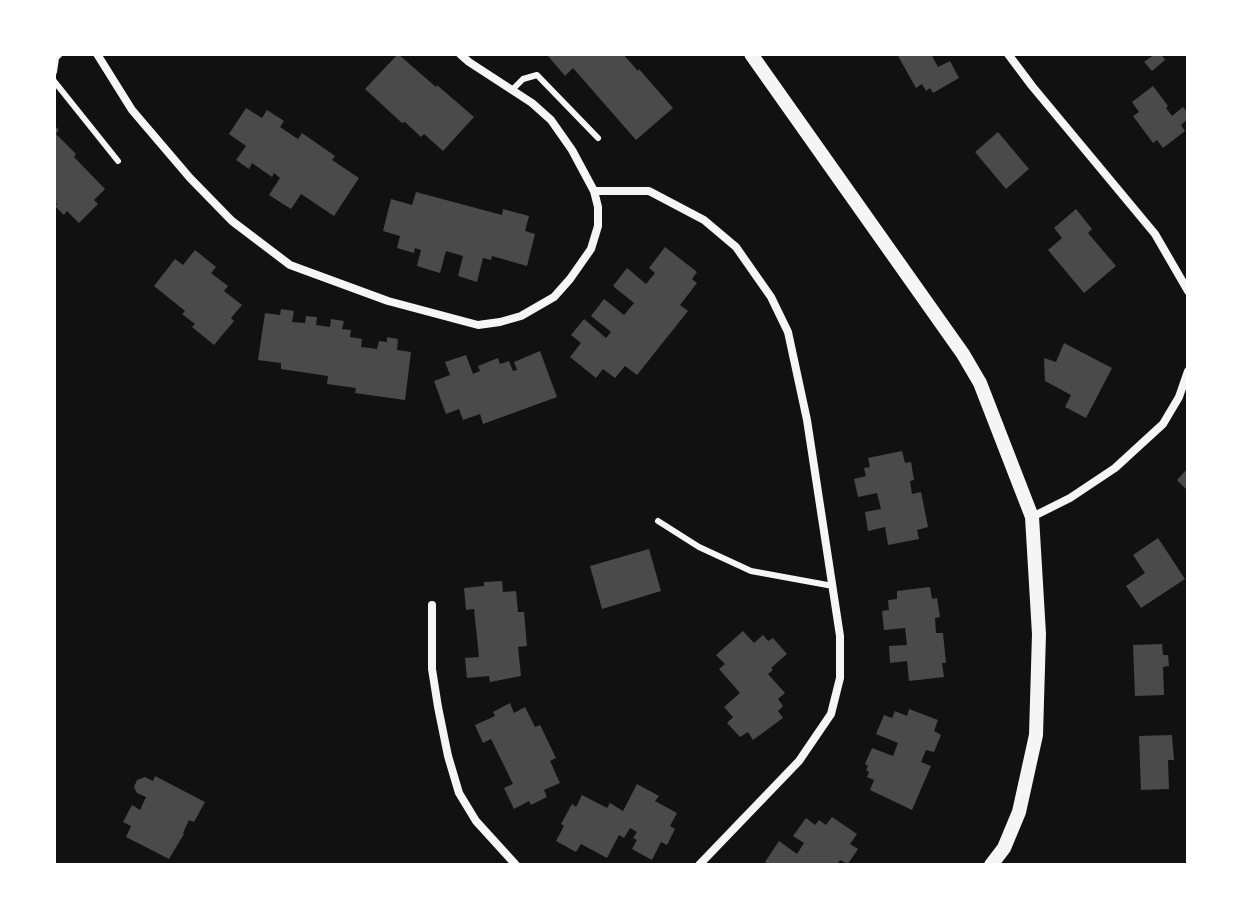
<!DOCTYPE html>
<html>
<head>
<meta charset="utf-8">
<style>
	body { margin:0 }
	#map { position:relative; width:1242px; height:919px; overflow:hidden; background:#111; font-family:Lato,sans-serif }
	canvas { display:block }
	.frame { position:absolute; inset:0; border:56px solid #fff; pointer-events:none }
</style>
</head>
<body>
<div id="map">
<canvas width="1242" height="919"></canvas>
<div class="frame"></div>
</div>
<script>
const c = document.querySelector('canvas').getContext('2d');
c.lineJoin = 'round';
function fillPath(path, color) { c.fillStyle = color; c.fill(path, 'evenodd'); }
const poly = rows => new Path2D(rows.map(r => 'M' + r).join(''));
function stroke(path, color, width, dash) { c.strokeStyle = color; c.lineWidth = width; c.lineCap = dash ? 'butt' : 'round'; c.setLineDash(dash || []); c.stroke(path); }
fillPath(poly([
	[398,54,436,87,437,85,474,117,443,151,424,134,421,137,405,122,402,123,365,89],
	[551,54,623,54,638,71,639,69,673,108,636,140,573,68,565,76,548,56],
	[897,54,931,54,938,67,950,61,959,78,933,93,930,88,926,91,922,84,916,88],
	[1155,54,1161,54,1165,60,1152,71,1144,62],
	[1153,86,1168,106,1166,108,1172,116,1183,107,1188,113,1188,119,1181,125,1185,131,1163,148,1157,140,1153,143,1133,116,1139,112,1132,102],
	[246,108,262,118,267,110,284,121,280,127,298,139,302,133,335,156,332,160,359,178,334,216,301,194,291,209,269,195,280,178,274,173,272,177,252,163,249,169,236,160,246,146,229,134],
	[54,125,59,130,56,134,76,154,74,157,105,189,94,200,98,204,79,223,67,211,64,215,55,206,57,204,54,200],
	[998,132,1029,169,1006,189,975,152],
	[416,192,502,215,503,209,529,216,525,231,535,234,527,266,492,256,491,260,483,258,477,282,458,276,463,256,446,251,440,273,417,266,421,250,415,248,414,253,397,248,400,236,383,231,391,199,412,205],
	[1076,209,1092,229,1088,233,1116,266,1084,293,1048,250,1062,238,1054,228],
	[665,247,697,272,692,279,697,283,680,305,688,311,637,375,625,366,615,378,603,369,596,378,570,357,581,343,571,335,584,319,606,338,611,332,591,316,604,299,624,315,634,303,613,286,627,268,646,284,655,273,649,268],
	[195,250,216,267,211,273,228,286,224,291,242,305,231,318,234,321,214,345,192,327,195,324,182,314,185,311,154,286,175,259,183,265],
	[281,309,294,311,292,322,305,323,306,316,317,317,316,325,330,327,331,319,344,321,342,329,351,330,350,337,362,339,361,347,377,349,379,341,387,342,387,337,398,339,397,350,411,352,405,400,355,393,356,388,327,384,328,376,281,369,281,363,258,360,265,313,280,315],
	[1064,343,1112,368,1086,418,1065,407,1071,395,1045,381,1044,358,1056,362],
	[540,351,557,397,483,424,480,414,463,420,459,409,446,414,434,381,450,375,445,362,466,355,473,374,480,371,478,366,498,358,500,364,509,361,513,371,517,370,514,362],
	[902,451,905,463,911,462,914,480,910,481,912,494,921,492,928,527,917,530,919,539,888,545,885,527,868,531,865,512,881,509,877,493,858,497,854,479,866,476,864,468,870,467,868,458],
	[1188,468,1188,491,1177,480],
	[1158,538,1185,579,1141,608,1126,586,1145,573,1133,555],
	[649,549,661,591,602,609,590,566],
	[502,581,503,592,516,591,518,612,524,612,527,646,518,647,521,676,490,682,489,676,467,678,465,658,479,657,474,609,466,610,464,588,484,586,484,582],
	[930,587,932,599,937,598,940,617,935,618,936,633,943,633,946,663,942,663,944,677,909,681,907,661,890,663,889,646,907,645,905,628,884,630,882,611,889,610,888,600,897,599,897,591],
	[743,631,754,643,763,635,768,641,773,638,787,654,771,668,773,670,768,674,785,693,778,699,783,706,778,711,783,718,753,740,748,732,740,737,727,723,733,717,724,707,740,693,719,669,725,664,716,655],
	[1162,644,1163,655,1168,655,1169,666,1163,667,1164,695,1135,696,1133,645],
	[510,703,514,713,525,707,535,727,540,725,556,758,550,761,560,783,544,790,547,797,531,805,529,801,514,809,504,788,513,784,491,739,483,743,475,725,495,716,493,712],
	[909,709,938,720,934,731,941,735,934,752,926,750,921,762,931,766,912,810,870,790,874,780,867,777,869,772,866,770,868,766,865,764,872,748,893,756,898,743,876,734,884,715,892,718,895,711,907,716],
	[1172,735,1174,760,1168,760,1169,789,1141,790,1139,736],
	[155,776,205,802,194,822,189,820,183,833,184,834,169,859,126,837,131,826,123,822,132,805,140,810,146,797,137,793,134,787,137,780,145,777,153,781],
	[637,784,659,796,655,801,677,813,670,826,675,829,667,845,661,842,652,860,632,849,637,840,633,838,637,832,630,828,624,838,619,835,607,858,581,844,576,852,556,841,564,826,561,824,572,804,576,807,582,795,607,808,610,803,623,811],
	[832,817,857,834,850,844,858,849,848,864,840,860,837,865,770,865,765,862,779,841,797,854,804,843,793,836,806,818,815,825,819,820,826,825]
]), '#4a4a4a');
stroke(poly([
	[54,72,56,58,60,54],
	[54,81,118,161],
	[512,90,523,79,537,75,598,138],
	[658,521,699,547,751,571,833,586]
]), '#f5f5f5', 6);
stroke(poly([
	[97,54,132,110,190,178,232,221,290,265,388,301,478,325,500,322,521,316,554,297,570,279,591,249,598,226,598,207,594,191,572,150,551,120,532,103,469,62,460,54],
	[1008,54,1032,86,1155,234,1188,291],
	[594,191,649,191,704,220,736,247,771,297,788,332,807,420,840,636,840,678,831,714,799,761,699,865],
	[1032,517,1070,498,1115,468,1163,424,1179,397,1188,371],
	[432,605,432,669,438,707,448,756,459,793,476,821,516,865]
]), '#f5f5f5', 8);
stroke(poly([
	[751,54,963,354,980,383,1032,517,1039,634,1036,735,1019,812,1004,848,991,865]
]), '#f5f5f5', 14);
</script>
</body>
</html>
